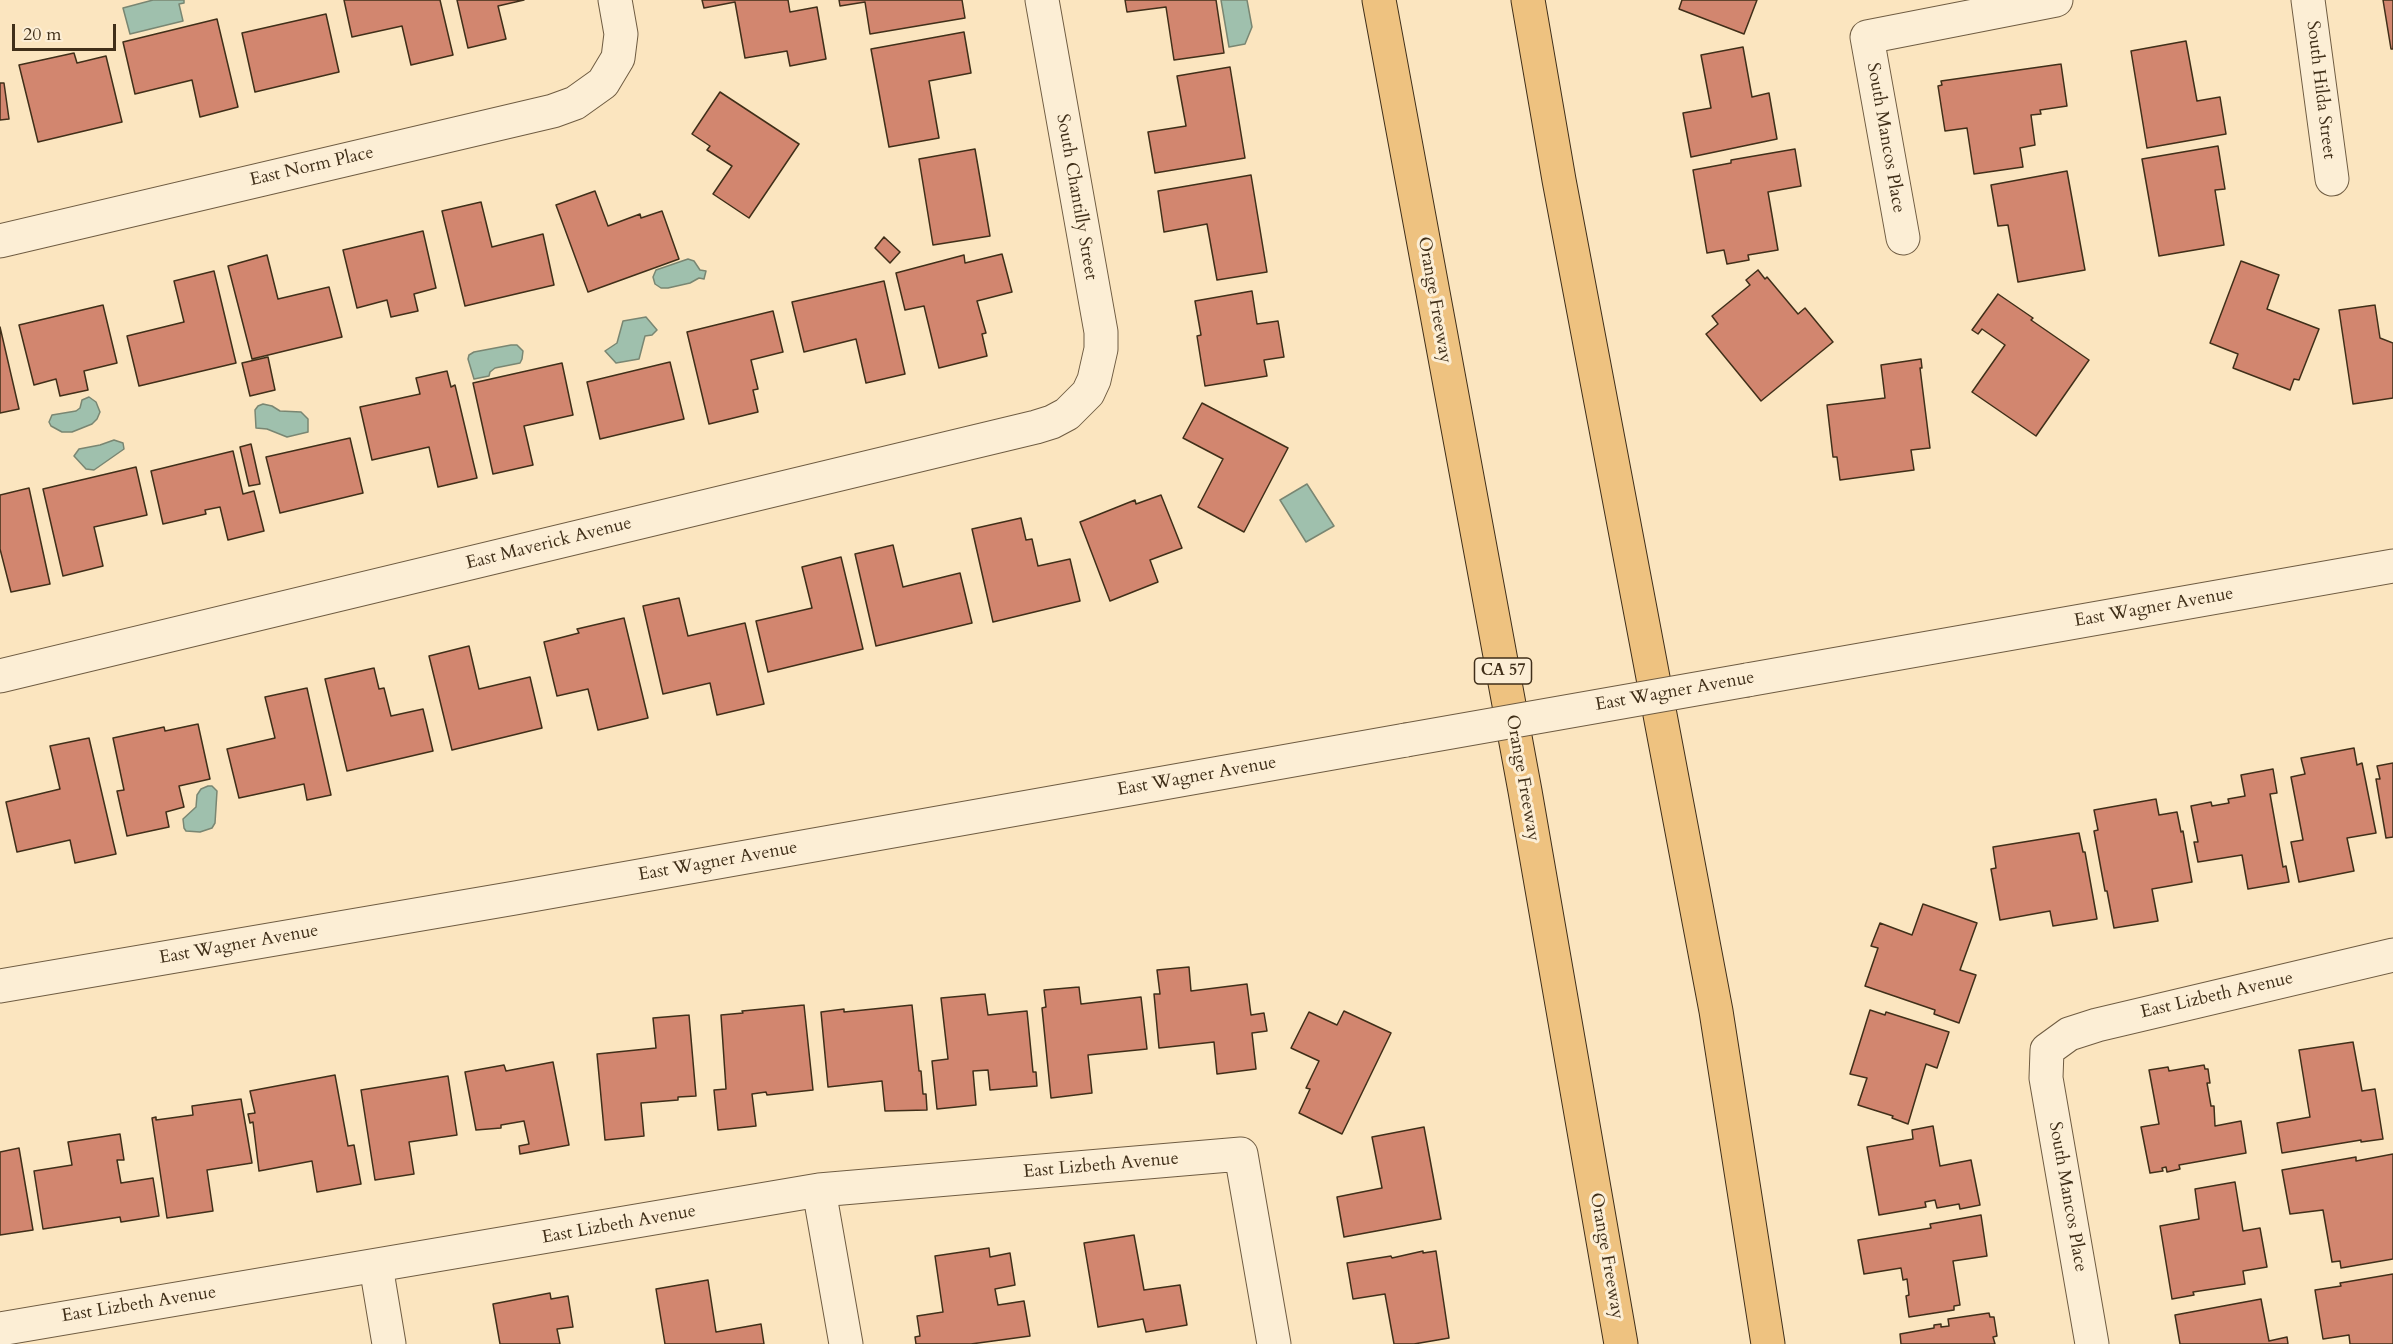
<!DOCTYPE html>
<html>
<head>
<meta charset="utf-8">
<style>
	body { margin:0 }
	#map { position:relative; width:2393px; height:1344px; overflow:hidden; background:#fbe5bf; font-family:Cardo,serif }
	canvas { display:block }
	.scale { position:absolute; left:12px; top:24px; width:104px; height:27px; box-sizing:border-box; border:3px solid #402f19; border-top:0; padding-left:8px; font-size:18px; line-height:21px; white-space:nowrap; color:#402f19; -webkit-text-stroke:4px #fceed5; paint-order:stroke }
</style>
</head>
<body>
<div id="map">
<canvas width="2393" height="1344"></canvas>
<div class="scale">20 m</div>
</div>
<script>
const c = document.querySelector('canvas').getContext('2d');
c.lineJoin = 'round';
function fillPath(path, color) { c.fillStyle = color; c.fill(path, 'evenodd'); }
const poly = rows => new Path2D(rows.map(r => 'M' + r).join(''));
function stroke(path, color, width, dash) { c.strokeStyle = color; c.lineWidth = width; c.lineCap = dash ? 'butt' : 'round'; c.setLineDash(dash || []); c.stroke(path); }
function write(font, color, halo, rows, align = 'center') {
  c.font = font + ' Cardo,serif'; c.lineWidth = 6; c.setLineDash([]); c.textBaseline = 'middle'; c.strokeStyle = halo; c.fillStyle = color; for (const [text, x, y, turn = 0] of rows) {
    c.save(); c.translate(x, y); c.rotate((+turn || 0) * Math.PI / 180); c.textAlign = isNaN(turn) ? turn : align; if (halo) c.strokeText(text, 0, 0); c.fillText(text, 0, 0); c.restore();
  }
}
const water = poly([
	[153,0,184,0,184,3,179,4,183,21,130,34,123,8,153,0],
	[1221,0,1247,0,1252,27,1245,44,1229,47,1221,0],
	[688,259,694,261,700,270,706,271,704,279,699,278,690,283,668,288,661,288,655,284,653,277,656,270,688,259],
	[646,317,657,330,652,335,645,336,639,359,616,363,605,351,617,343,623,321,646,317],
	[511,345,517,345,523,351,522,359,520,363,495,368,490,372,489,376,474,379,468,359,469,355,474,352,511,345],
	[89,397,96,402,100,412,97,419,92,424,72,432,62,432,51,426,49,422,52,415,76,411,80,408,82,400,89,397],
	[263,404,272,406,280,411,301,412,308,419,308,432,287,437,267,429,256,428,255,410,258,406,263,404],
	[114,440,123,443,124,449,94,470,86,469,74,456,79,449,100,445,114,440],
	[1307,484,1334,526,1306,542,1280,500,1307,484],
	[208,786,212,786,217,791,215,823,212,828,200,832,186,831,184,828,183,819,196,807,197,795,201,789,208,786]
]);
fillPath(water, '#9fc0ad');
stroke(water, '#798672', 1.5);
const building = poly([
	[344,0,440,0,453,55,411,65,402,26,352,37,344,0],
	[457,0,524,0,498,6,506,39,468,48,457,0],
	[702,0,788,0,790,12,817,7,826,59,790,66,787,51,745,58,735,2,704,8,702,0],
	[839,0,962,0,965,18,870,34,865,2,840,6,839,0],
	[1125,0,1216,0,1224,53,1174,60,1166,7,1127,12,1125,0],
	[1682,0,1757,0,1744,34,1679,9,1682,0],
	[2383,0,2393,0,2393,49,2391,49,2383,0],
	[326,14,339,72,255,92,242,33,326,14],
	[217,19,238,107,200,117,192,80,135,94,123,42,217,19],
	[964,32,971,73,929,81,939,138,889,147,871,49,964,32],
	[2186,41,2197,101,2220,97,2226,134,2147,148,2131,51,2186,41],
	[1743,47,1752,97,1769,93,1777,139,1691,157,1683,113,1711,108,1701,55,1743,47],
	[74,53,77,63,106,56,122,122,38,142,19,65,74,53],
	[2061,64,2067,106,2040,110,2041,114,2031,115,2035,145,2020,148,2023,167,1974,174,1967,128,1945,131,1938,86,1942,85,1941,81,2061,64],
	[1230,67,1245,158,1155,173,1148,132,1186,126,1177,76,1230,67],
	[0,83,4,83,9,119,0,120,0,83],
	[720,92,799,144,749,218,713,194,732,166,707,150,710,146,692,134,720,92],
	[2218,146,2225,189,2215,190,2224,245,2159,256,2142,159,2218,146],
	[975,149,990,236,933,245,919,159,975,149],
	[1795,149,1801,186,1768,192,1778,250,1748,255,1749,260,1727,264,1724,250,1707,253,1693,170,1731,163,1731,160,1795,149],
	[2067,171,2085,270,2018,282,2008,225,1998,226,1991,185,2067,171],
	[1251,175,1267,272,1217,280,1207,224,1164,232,1158,191,1251,175],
	[595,191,608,226,640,214,641,218,662,211,679,259,588,292,556,205,595,191],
	[481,202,492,247,543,234,554,285,465,306,442,211,481,202],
	[423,231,436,288,414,294,418,311,391,317,387,300,357,308,343,250,423,231],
	[884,237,900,252,890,263,875,248,884,237],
	[1002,254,1012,292,977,301,986,333,982,334,987,356,939,368,924,306,905,310,896,273,964,255,965,263,1002,254],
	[267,255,278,299,329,287,342,337,252,359,228,266,267,255],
	[2241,261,2279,275,2267,309,2319,329,2299,380,2294,379,2290,390,2233,368,2238,354,2210,343,2241,261],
	[1758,270,1765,279,1767,277,1798,314,1805,308,1833,342,1761,401,1706,334,1718,324,1712,316,1750,285,1746,280,1758,270],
	[214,271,236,363,139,386,127,336,184,322,174,281,214,271],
	[884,281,905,374,866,383,856,339,804,352,792,302,884,281],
	[1252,291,1257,324,1278,321,1284,357,1264,360,1267,376,1205,386,1197,336,1201,335,1195,301,1252,291],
	[1998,294,2033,318,2031,320,2089,360,2036,436,1972,392,2005,345,1982,329,1978,334,1972,330,1998,294],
	[103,305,117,363,84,371,88,390,60,396,56,379,34,385,19,325,103,305],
	[2375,305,2380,338,2393,343,2393,398,2353,404,2339,310,2375,305],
	[773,311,783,352,751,360,758,389,753,390,758,412,709,424,687,332,773,311],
	[0,327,19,409,0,413,0,327],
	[268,357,275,390,250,396,242,363,268,357],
	[1921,359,1922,368,1920,368,1930,448,1911,450,1914,470,1840,480,1837,457,1833,457,1827,405,1885,398,1881,365,1921,359],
	[670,362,684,419,600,439,587,382,670,362],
	[562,363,573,415,524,426,533,465,493,474,473,383,562,363],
	[447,371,451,387,455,385,477,478,438,487,429,447,372,460,360,407,420,394,416,378,447,371],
	[1202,403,1288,448,1244,532,1198,507,1223,459,1183,438,1202,403],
	[350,438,363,493,280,513,266,457,350,438],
	[251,444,260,484,249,486,240,447,251,444],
	[233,451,243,494,254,491,264,531,228,540,220,507,205,510,206,514,163,524,151,471,233,451],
	[136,467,147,515,94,527,103,566,63,576,43,489,136,467],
	[29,488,50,584,11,592,0,549,0,495,29,488],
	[1161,495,1182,548,1150,560,1158,582,1110,601,1080,522,1135,500,1136,504,1161,495],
	[1021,518,1026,540,1032,539,1038,566,1070,559,1080,601,993,622,972,529,1021,518],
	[893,545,903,587,960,573,972,623,876,646,855,554,893,545],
	[841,557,863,649,768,672,756,621,812,608,802,567,841,557],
	[679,598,688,636,745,623,764,704,717,715,710,683,663,694,643,606,679,598],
	[624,618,648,718,598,730,588,689,557,696,544,642,579,633,577,629,624,618],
	[469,646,479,689,530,677,542,728,452,750,429,656,469,646],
	[374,668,379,689,384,688,391,716,423,709,433,751,347,771,325,679,374,668],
	[307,688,331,795,307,800,304,784,239,798,227,749,275,738,265,697,307,688],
	[198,724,210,779,179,786,184,807,166,812,169,827,127,836,117,791,124,790,113,738,164,727,165,731,198,724],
	[89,738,116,854,75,863,70,840,17,852,6,802,60,789,50,746,89,738],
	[2354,748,2357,765,2362,763,2376,833,2347,838,2354,871,2299,882,2291,842,2303,840,2291,777,2305,774,2301,758,2354,748],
	[2393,763,2393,837,2386,838,2376,779,2380,779,2377,766,2393,763],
	[2273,769,2277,793,2270,794,2283,867,2286,866,2289,882,2248,889,2242,855,2198,862,2194,842,2198,842,2191,806,2211,802,2212,806,2229,803,2228,799,2245,796,2241,775,2273,769],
	[2156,799,2159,815,2177,812,2181,832,2183,831,2192,882,2152,889,2158,921,2114,928,2107,891,2105,891,2094,831,2098,830,2094,810,2156,799],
	[2079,833,2083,852,2085,852,2097,919,2053,926,2050,911,2000,920,1991,869,1996,868,1993,847,2079,833],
	[1923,904,1977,923,1960,970,1976,975,1959,1023,1934,1014,1935,1010,1865,986,1878,948,1871,946,1880,923,1912,935,1923,904],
	[1189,967,1191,991,1247,984,1251,1015,1264,1013,1267,1031,1252,1033,1256,1069,1217,1074,1214,1042,1159,1048,1154,994,1160,994,1157,970,1189,967],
	[1079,987,1081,1004,1141,997,1147,1049,1088,1055,1092,1093,1051,1098,1042,1008,1046,1007,1044,990,1079,987],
	[985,994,988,1015,1027,1011,1033,1072,1036,1072,1037,1086,990,1090,988,1070,973,1071,976,1105,937,1109,932,1061,948,1059,941,998,985,994],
	[804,1005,813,1090,767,1095,766,1092,752,1094,756,1126,718,1130,714,1090,726,1089,721,1015,743,1013,742,1011,804,1005],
	[912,1005,919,1071,921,1071,923,1094,926,1094,927,1110,885,1111,882,1081,828,1087,821,1012,844,1009,844,1012,912,1005],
	[1870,1010,1885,1015,1886,1012,1949,1032,1937,1068,1926,1064,1908,1124,1892,1118,1893,1116,1858,1105,1867,1078,1850,1074,1870,1010],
	[1344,1011,1391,1033,1342,1134,1299,1113,1310,1089,1306,1088,1319,1061,1291,1048,1309,1012,1337,1025,1344,1011],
	[689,1015,696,1096,678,1097,678,1100,641,1103,644,1136,605,1140,597,1054,656,1048,653,1018,689,1015],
	[2353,1042,2362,1091,2375,1089,2383,1139,2361,1142,2361,1140,2282,1153,2277,1123,2310,1117,2299,1050,2353,1042],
	[553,1062,569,1145,520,1154,519,1146,529,1144,524,1121,501,1125,501,1128,476,1130,465,1072,504,1065,506,1071,553,1062],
	[2204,1065,2205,1069,2208,1069,2210,1083,2207,1083,2211,1106,2214,1106,2215,1126,2241,1121,2246,1153,2179,1165,2180,1169,2167,1172,2166,1167,2162,1168,2163,1171,2150,1173,2141,1127,2159,1124,2149,1070,2168,1067,2169,1071,2204,1065],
	[335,1075,348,1146,354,1145,361,1184,317,1192,312,1161,259,1171,253,1122,250,1123,248,1114,255,1113,250,1091,335,1075],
	[448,1076,457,1135,409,1142,414,1174,375,1180,361,1090,448,1076],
	[241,1099,252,1163,207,1170,213,1211,167,1218,152,1118,156,1117,156,1120,193,1115,192,1106,241,1099],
	[1933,1126,1940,1166,1971,1160,1980,1205,1960,1209,1959,1204,1937,1208,1935,1200,1925,1202,1926,1207,1879,1215,1867,1147,1913,1139,1912,1130,1933,1126],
	[1424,1127,1441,1219,1344,1237,1337,1197,1382,1188,1372,1137,1424,1127],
	[120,1134,124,1160,117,1160,121,1183,153,1178,159,1216,121,1222,120,1217,43,1229,34,1171,72,1165,68,1142,120,1134],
	[19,1148,33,1230,0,1235,0,1152,19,1148],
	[2393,1154,2393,1259,2341,1268,2340,1261,2332,1262,2323,1210,2290,1214,2282,1170,2356,1157,2356,1161,2393,1154],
	[2235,1182,2243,1231,2260,1228,2267,1267,2243,1271,2245,1284,2193,1292,2194,1295,2172,1299,2160,1226,2199,1219,2195,1189,2235,1182],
	[1981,1215,1987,1256,1953,1261,1960,1305,1954,1306,1954,1310,1909,1317,1906,1296,1909,1295,1907,1279,1903,1280,1901,1268,1864,1274,1858,1240,1931,1228,1930,1224,1981,1215],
	[1134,1235,1144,1290,1180,1285,1187,1325,1146,1332,1143,1319,1098,1327,1084,1243,1134,1235],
	[989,1248,990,1257,1010,1253,1015,1285,995,1289,998,1305,1024,1301,1030,1336,971,1344,916,1344,915,1337,920,1336,917,1316,943,1312,935,1256,989,1248],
	[1423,1251,1423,1253,1436,1251,1449,1338,1414,1344,1394,1344,1385,1294,1353,1299,1347,1263,1391,1256,1392,1258,1423,1251],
	[2393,1274,2393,1344,2350,1344,2349,1335,2323,1339,2315,1290,2341,1286,2340,1283,2393,1274],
	[708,1280,716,1332,761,1324,764,1344,665,1344,656,1289,708,1280],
	[550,1293,551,1299,568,1296,573,1327,557,1329,560,1344,500,1344,493,1304,550,1293],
	[2261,1299,2269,1341,2287,1337,2288,1344,2180,1344,2175,1315,2261,1299],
	[1989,1313,1990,1317,1994,1317,1997,1336,1993,1337,1995,1344,1901,1344,1900,1334,1934,1328,1934,1325,1941,1324,1941,1327,1949,1326,1948,1319,1989,1313]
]);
fillPath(building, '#d2866f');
stroke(building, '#402f19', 1.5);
const minor = poly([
	[2308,0,2332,179],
	[1903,238,1867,37,2056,0],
	[0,241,553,111,575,103,603,83,618,58,621,34,615,0],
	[0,676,1036,427,1052,422,1067,414,1088,393,1094,380,1101,349,1101,332,1042,0],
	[819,1190,846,1344],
	[376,1266,389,1344],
	[0,1329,819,1190,1241,1154,1274,1344],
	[2092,1344,2046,1078,2047,1050,2069,1034,2097,1025,2393,955]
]);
const tertiary = poly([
	[1747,680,2393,566],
	[0,986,515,898,1406,740]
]);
const motorway = poly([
	[1379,0,1525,791,1621,1344],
	[1528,0,1559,180,1716,1011,1768,1344]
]);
stroke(minor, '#6f5c42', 35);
stroke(tertiary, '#6f5c42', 35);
stroke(motorway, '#402f19', 35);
stroke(minor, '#fceed5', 33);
stroke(tertiary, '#fceed5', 33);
stroke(motorway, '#eec280', 33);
const tertiaryBridge = poly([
	[1406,740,1747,680]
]);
stroke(tertiaryBridge, '#6f5c42', 35, []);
stroke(tertiaryBridge, '#fceed5', 33);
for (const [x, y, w] of [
	[1503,671,57]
]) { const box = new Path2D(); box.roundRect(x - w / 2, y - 13, w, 26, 4.5); c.fillStyle = '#fceed5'; c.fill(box); stroke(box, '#402f19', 1.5); }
write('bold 16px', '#402f19', null, [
	["CA 57",1503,671]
]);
write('18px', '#402f19', '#fceed5', [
	["South Hilda Street",2320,90,83],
	["South Mancos Place",1885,138,80],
	["East Norm Place",312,167,-13],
	["South Chantilly Street",1076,197,80],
	["Orange Freeway",1434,300,80],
	["East Maverick Avenue",549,544,-14],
	["East Wagner Avenue",2154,608,-10],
	["East Wagner Avenue",1675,692,-10],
	["East Wagner Avenue",1197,777,-10],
	["Orange Freeway",1522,778,80],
	["East Wagner Avenue",718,862,-10],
	["East Wagner Avenue",239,945,-10],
	["East Lizbeth Avenue",2217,996,-13],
	["East Lizbeth Avenue",1101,1166,-5],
	["South Mancos Place",2067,1197,80],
	["East Lizbeth Avenue",619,1225,-10],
	["Orange Freeway",1606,1256,80],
	["East Lizbeth Avenue",139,1305,-9]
]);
</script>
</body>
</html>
